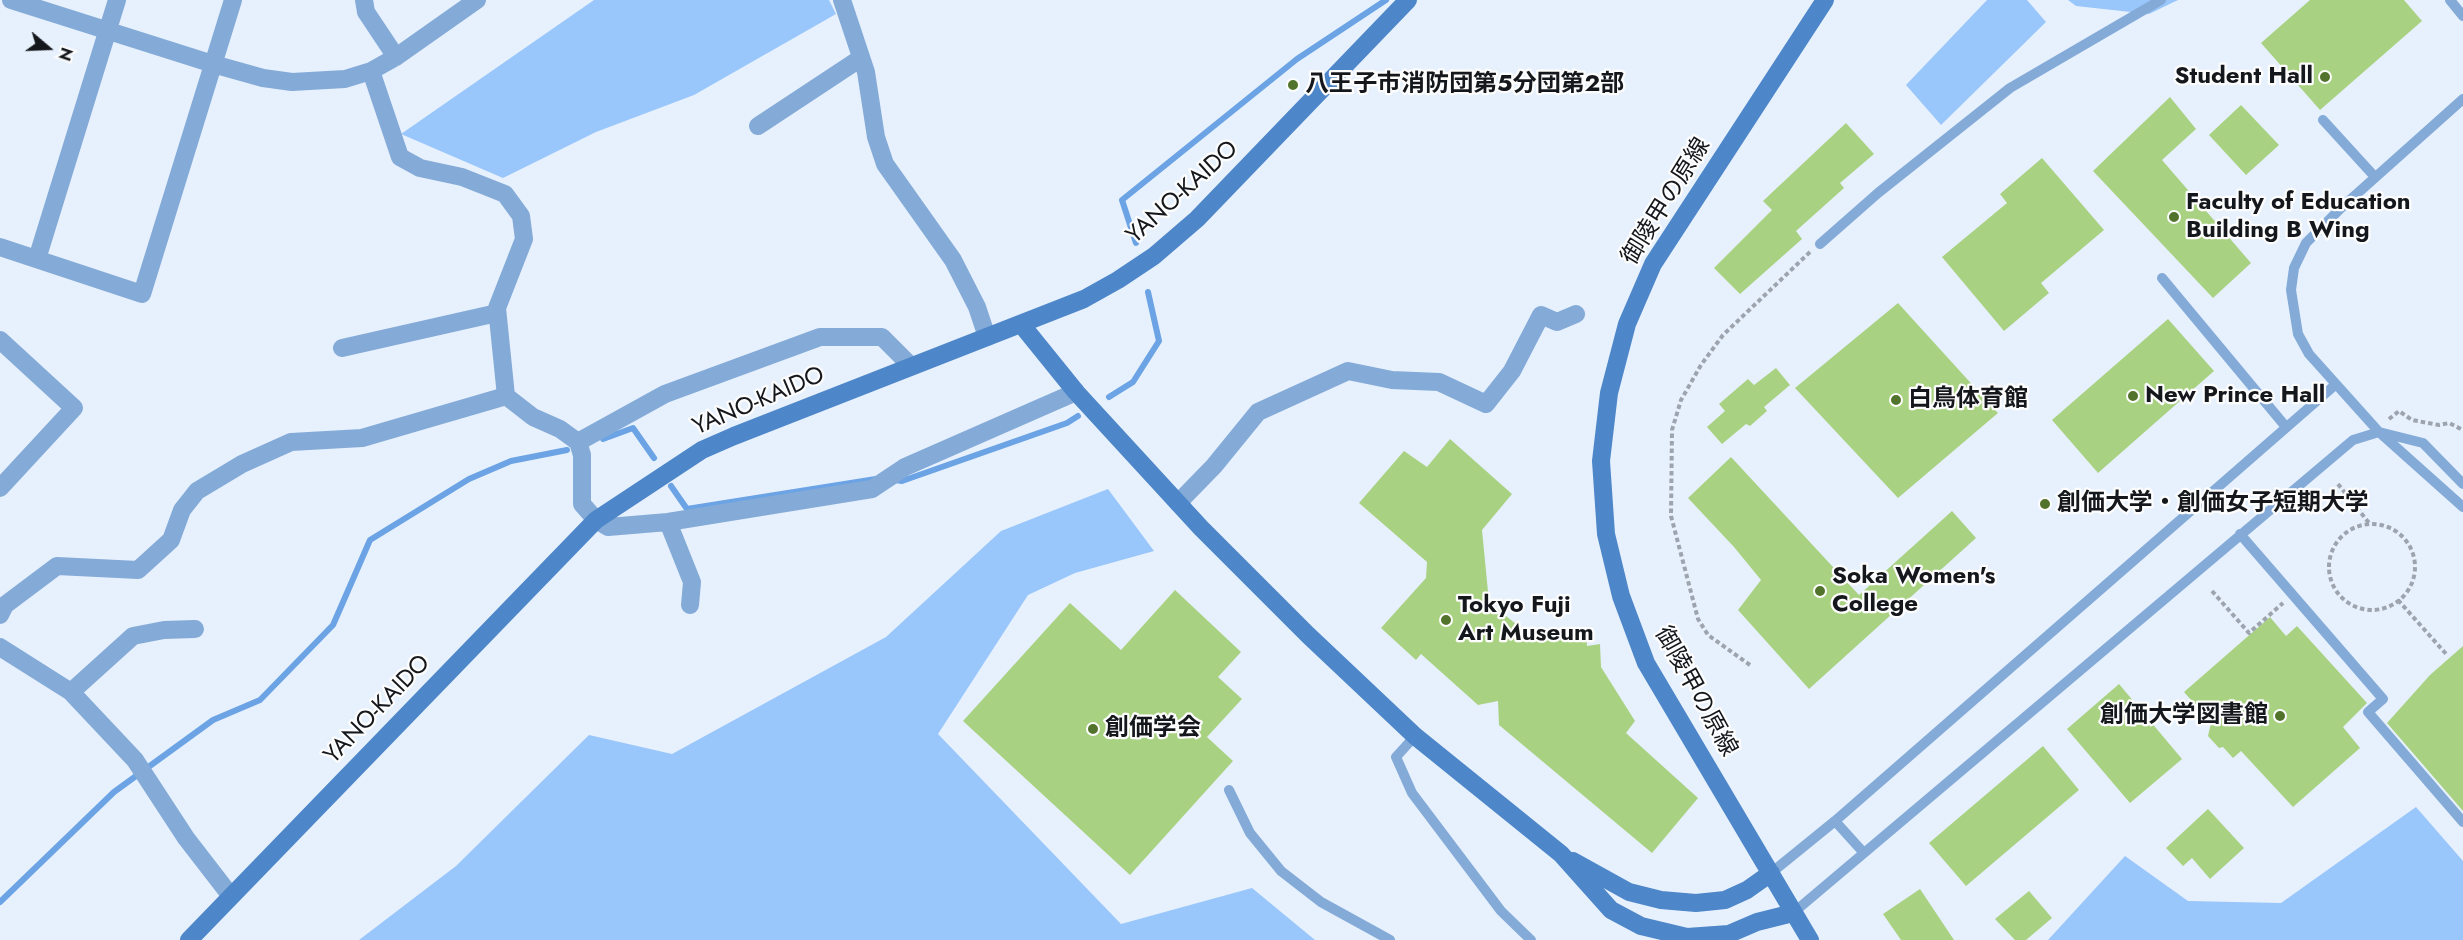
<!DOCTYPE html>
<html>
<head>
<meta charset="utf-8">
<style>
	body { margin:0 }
	#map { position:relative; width:2463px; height:940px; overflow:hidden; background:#e7f1fd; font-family:Jost,sans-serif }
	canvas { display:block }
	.north { position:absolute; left:18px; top:18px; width:60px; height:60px; -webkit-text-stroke:4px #fdfdfd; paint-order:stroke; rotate:109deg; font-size:16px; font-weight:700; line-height:24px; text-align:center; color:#14171b }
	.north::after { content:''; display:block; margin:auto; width:21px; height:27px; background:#14171b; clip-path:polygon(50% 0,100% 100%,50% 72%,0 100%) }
</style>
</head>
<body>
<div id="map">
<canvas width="2463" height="940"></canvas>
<div class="north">N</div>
</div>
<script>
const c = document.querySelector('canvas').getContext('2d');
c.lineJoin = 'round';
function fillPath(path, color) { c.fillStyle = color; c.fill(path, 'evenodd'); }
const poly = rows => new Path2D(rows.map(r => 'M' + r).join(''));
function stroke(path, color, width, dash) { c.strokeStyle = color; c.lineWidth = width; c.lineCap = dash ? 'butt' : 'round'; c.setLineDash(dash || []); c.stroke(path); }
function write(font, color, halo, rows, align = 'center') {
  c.font = font + ' Jost,"Noto Sans JP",sans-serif'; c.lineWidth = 4.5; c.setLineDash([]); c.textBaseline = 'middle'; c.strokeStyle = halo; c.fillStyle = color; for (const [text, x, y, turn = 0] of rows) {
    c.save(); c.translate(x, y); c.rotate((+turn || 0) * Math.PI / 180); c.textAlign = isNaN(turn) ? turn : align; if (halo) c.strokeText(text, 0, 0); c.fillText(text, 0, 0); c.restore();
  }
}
fillPath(poly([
	[594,0,829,0,836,14,694,95,596,132,503,178,401,134],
	[1987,0,2027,0,2046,22,1941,125,1906,85],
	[2068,0,2178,0,2149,14,2076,6],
	[1108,489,1154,551,1075,573,1028,595,938,734,1121,924,1252,888,1315,940,359,940,456,866,589,735,672,754,886,637,1001,531],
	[2416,807,2463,861,2463,940,2048,940,2125,856,2188,901,2281,903]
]), '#99c6fb');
stroke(poly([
	[1136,243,1122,200,1297,59,1386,0],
	[1109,397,1133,382,1159,341,1148,292],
	[603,439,633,428,654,458],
	[895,480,902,481,1067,423,1078,416],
	[671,486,687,509,876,479],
	[0,902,114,792,213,720,260,700,333,625,370,540,469,479,511,461,567,450]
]), '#6ba3e4', 6);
fillPath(poly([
	[2310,0,2404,0,2422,21,2320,110,2261,43],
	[2170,97,2196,129,2162,160,2251,263,2213,298,2093,171],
	[2241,105,2279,145,2246,175,2209,135],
	[1846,123,1874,154,1840,183,1844,188,1796,231,1802,239,1740,294,1714,268,1772,210,1763,201],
	[2042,158,2104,230,2041,283,2049,293,2004,331,1942,257,2007,203,2000,194],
	[1898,303,1998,413,1898,498,1795,388],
	[2168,319,2214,371,2098,473,2052,420],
	[1776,368,1790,385,1764,407,1767,411,1750,426,1746,424,1722,444,1707,427,1725,411,1719,404,1748,379,1754,385],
	[1450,439,1512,494,1482,530,1489,602,1533,638,1586,634,1587,646,1600,644,1601,667,1635,721,1626,733,1698,798,1652,853,1499,725,1498,701,1478,705,1421,654,1416,660,1381,628,1426,578,1427,562,1359,503,1404,451,1427,467],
	[1731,457,1859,595,1952,511,1976,538,1809,689,1738,610,1761,580,1734,547,1688,498],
	[1175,590,1241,652,1218,677,1242,699,1207,737,1233,761,1130,875,963,721,1070,603,1121,650],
	[2270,617,2286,636,2297,626,2367,703,2343,727,2360,748,2293,807,2241,751,2233,758,2223,747,2219,748,2208,736,2211,723,2184,692],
	[2463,646,2463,811,2387,723,2430,675],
	[2119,684,2182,759,2130,803,2067,729],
	[2043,746,2079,790,1966,886,1929,843],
	[2208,809,2244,848,2210,879,2192,858,2183,866,2166,848],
	[1920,889,1954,940,1901,940,1883,914],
	[2029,891,2052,918,2026,940,2015,940,1995,919]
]), '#a9d182');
stroke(poly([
	[2389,419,2399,411,2412,420,2439,425,2449,423,2463,430],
	[2338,484,2369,523],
	'2329 567a43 43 0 1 1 86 0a43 43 0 1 1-86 0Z',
	[2212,591,2249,633,2283,603],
	[2398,600,2447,655],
	[1750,665,1708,635,1698,619,1671,516,1672,430,1681,400,1701,365,1723,335,1810,252]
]), '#9da4ae', 4, [4.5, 3]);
stroke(poly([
	[2450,0,2463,16],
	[2463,99,2341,208,2306,243,2294,268,2291,290,2298,334,2309,354,2379,432,2463,507],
	[2323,120,2375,177],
	[1820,244,1878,193,2010,88,2161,0],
	[2162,278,2286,427],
	[2240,534,2383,699,2368,712,2463,822],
	[1415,736,1396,757,1412,793,1501,911,1531,940],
	[1229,790,1250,833,1281,871,1321,902,1390,940],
	[1835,821,1863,852],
	[1771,873,1835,821,2335,385],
	[1793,913,2353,440,2379,432,2423,443,2463,484]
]), '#84aad8', 10);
stroke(poly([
	[11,0,213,64,263,78,292,82,345,79,371,71,396,57,477,0],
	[364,0,366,12,396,57],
	[842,0,866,72,876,137,885,164,953,260,977,307,987,337],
	[371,71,400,157,420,168,462,177,505,194,521,216,524,239,497,308,506,396],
	[758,126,861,58],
	[0,247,142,294,233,0],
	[37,259,117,0],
	[0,340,74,408,0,488],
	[342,348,497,313],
	[578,442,582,455,582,504,596,520,608,527,668,522,872,489,905,467,1076,392],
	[1178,503,1214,466,1258,412,1348,371,1392,380,1439,382,1486,404,1512,371,1541,315,1557,322,1576,314],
	[668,522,692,582,690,605],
	[0,615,5,605,57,566,138,570,171,540,182,510,197,491,242,464,291,442,362,438,506,396,533,417,560,429,578,442,665,394,820,337,882,337,911,366],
	[0,647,71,692,135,760,186,838,230,895],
	[71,692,133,636,164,630,195,629]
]), '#84aad8', 18);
stroke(poly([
	[1021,324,1076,392,1201,528,1308,635,1415,736,1561,854,1611,910,1641,926,1687,937,1729,934,1757,922,1793,913],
	[1573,861,1629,892,1661,900,1696,903,1725,900,1747,890,1771,873],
	[189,940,596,520,702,450,734,436,1084,299,1118,280,1154,256,1197,219,1408,0],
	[1810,940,1646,663,1621,596,1606,534,1601,461,1609,393,1627,324,1653,264,1825,0]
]), '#4d86c9', 18);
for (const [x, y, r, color] of [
	[2325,77,6,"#51732b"],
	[1293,85,6,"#51732b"],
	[2174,217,6,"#51732b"],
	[2133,396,6,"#51732b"],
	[1896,400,6,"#51732b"],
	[2045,504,6,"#51732b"],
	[1820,591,6,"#51732b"],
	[1446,620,6,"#51732b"],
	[2280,716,6,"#51732b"],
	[1093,729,6,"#51732b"]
]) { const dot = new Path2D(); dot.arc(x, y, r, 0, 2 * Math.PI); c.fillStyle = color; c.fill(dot); stroke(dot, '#fdfdfd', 2); }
write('bold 24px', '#14171b', '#fdfdfd', [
	["Student Hall",2313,77,"right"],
	["八王子市消防団第5分団第2部",1305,85],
	["Faculty of Education",2186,203],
	["Building B Wing",2186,231],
	["New Prince Hall",2145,396],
	["白鳥体育館",1908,400],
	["創価大学・創価女子短期大学",2057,504],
	["Soka Women's",1832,577],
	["College",1832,605],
	["Tokyo Fuji",1458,606],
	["Art Museum",1458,634],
	["創価大学図書館",2268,716,"right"],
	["創価学会",1105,729]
], 'left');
write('24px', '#14171b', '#fdfdfd', [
	["YANO-KAIDO",1183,193,-42],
	["御陵甲の原線",1667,202,-58],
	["YANO-KAIDO",759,402,-23],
	["御陵甲の原線",1695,692,61],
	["YANO-KAIDO",378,710,-46]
]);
</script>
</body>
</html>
